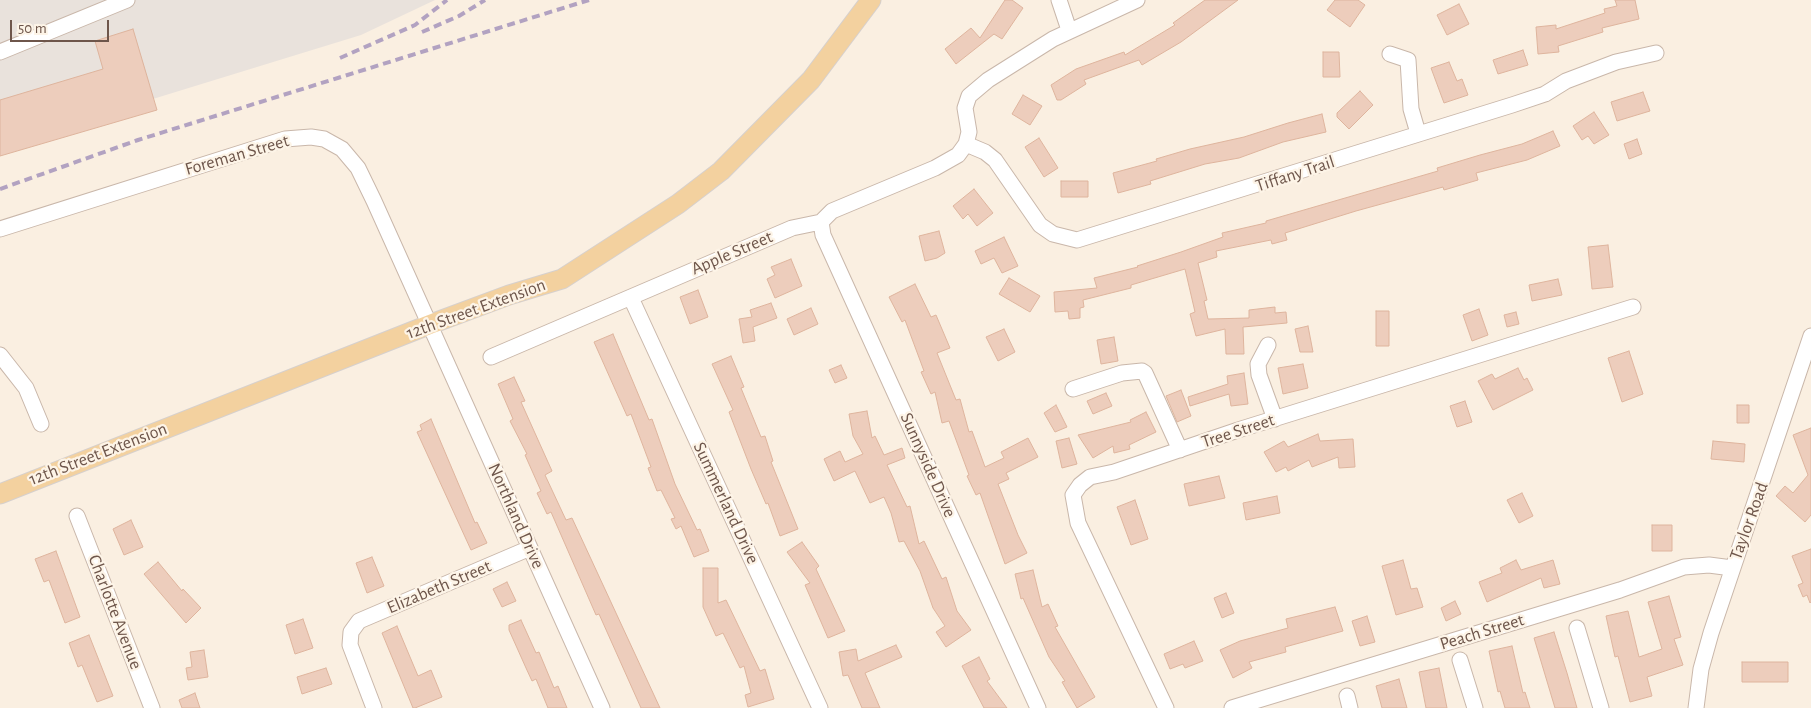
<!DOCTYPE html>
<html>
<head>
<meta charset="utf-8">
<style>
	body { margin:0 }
	#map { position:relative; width:1811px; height:708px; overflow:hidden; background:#faefe1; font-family:"Alegreya Sans",sans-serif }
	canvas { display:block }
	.scale { position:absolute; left:10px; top:20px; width:99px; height:22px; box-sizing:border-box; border:2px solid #6e564b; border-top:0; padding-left:6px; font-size:15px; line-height:18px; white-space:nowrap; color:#6e564b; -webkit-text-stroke:4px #fdf4e7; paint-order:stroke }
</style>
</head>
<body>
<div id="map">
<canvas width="1811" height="708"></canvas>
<div class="scale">50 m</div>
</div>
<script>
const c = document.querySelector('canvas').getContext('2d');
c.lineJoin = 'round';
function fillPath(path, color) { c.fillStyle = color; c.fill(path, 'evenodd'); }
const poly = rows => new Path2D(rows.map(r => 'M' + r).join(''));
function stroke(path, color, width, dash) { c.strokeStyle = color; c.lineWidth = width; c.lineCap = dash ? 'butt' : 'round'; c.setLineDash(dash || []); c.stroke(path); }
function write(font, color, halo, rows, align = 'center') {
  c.font = font + ' "Alegreya Sans",sans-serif'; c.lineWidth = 4.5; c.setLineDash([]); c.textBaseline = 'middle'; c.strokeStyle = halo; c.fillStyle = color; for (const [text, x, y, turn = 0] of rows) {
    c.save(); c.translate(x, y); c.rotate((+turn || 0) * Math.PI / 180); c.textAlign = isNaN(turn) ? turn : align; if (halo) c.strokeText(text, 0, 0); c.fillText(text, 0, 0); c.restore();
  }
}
fillPath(poly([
	[0,0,435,0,361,35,0,146]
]), '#e9e2dc');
const building = poly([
	[1005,0,1012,0,1023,8,1002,39,994,34,956,64,945,49,971,28,980,38,1005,0],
	[1205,0,1238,0,1181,42,1142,65,1139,60,1084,80,1086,84,1061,100,1057,100,1051,85,1076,69,1124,52,1125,55,1175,25,1173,23,1205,0],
	[1335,0,1358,0,1365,5,1350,27,1327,10,1335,0],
	[1615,0,1635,0,1639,19,1602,28,1603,32,1558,46,1559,52,1538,54,1536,27,1556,25,1556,29,1605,13,1604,9,1617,6,1615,0],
	[1459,4,1469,24,1447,35,1437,15,1459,4],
	[133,29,157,110,0,156,0,100,103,69,95,41,133,29],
	[1523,50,1528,65,1498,74,1493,60,1523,50],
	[1323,52,1339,52,1340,77,1323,77,1323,52],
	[1449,62,1457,81,1462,79,1468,95,1444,103,1431,68,1449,62],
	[1360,91,1373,105,1349,129,1337,117,1337,113,1360,91],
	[1643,92,1650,111,1617,121,1611,102,1643,92],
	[1023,95,1042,106,1030,125,1012,114,1023,95],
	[1594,112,1609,135,1594,144,1588,136,1582,140,1573,126,1594,112],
	[1322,114,1326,132,1283,142,1239,158,1205,164,1150,181,1151,184,1118,193,1113,173,1157,161,1156,159,1190,149,1244,137,1288,123,1322,114],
	[1553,131,1560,146,1527,160,1476,173,1478,180,1444,190,1443,187,1356,211,1285,233,1287,240,1272,244,1271,240,1216,251,1217,257,1198,263,1207,300,1204,301,1208,319,1249,318,1249,310,1275,307,1275,313,1286,312,1287,323,1243,327,1244,354,1226,354,1225,329,1196,336,1190,314,1195,312,1185,269,1131,285,1131,288,1083,300,1084,307,1080,308,1080,318,1069,319,1068,311,1055,312,1054,292,1097,288,1094,278,1138,267,1137,266,1181,252,1223,237,1222,233,1266,223,1266,221,1438,171,1437,168,1480,155,1522,144,1553,131],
	[1039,138,1058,168,1044,177,1025,147,1039,138],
	[1637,139,1642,154,1629,159,1624,144,1637,139],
	[1061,181,1088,181,1088,197,1061,197,1061,181],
	[974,189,993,213,977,226,968,214,963,219,953,206,974,189],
	[939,231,945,253,937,258,925,261,919,236,939,231],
	[1004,237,1018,266,1002,273,994,258,981,264,975,251,1004,237],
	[1608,245,1613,287,1592,289,1588,247,1608,245],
	[791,259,802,286,775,298,767,279,775,275,771,267,791,259],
	[1009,278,1040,296,1030,312,999,294,1009,278],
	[1558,279,1562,295,1532,301,1529,285,1558,279],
	[915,284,931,317,936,315,950,348,937,353,956,400,960,399,969,432,972,431,985,467,1004,458,1001,452,1028,438,1038,457,1006,473,1009,479,998,484,1018,535,1027,553,1005,564,980,493,976,495,967,476,969,475,949,421,942,423,935,392,931,394,921,372,924,371,905,320,902,322,889,297,915,284],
	[698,290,708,317,690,324,680,297,698,290],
	[771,303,777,318,753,327,755,341,743,343,739,319,752,317,750,310,771,303],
	[811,308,818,324,794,335,787,319,811,308],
	[1479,309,1488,335,1472,341,1463,315,1479,309],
	[1376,311,1389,311,1389,346,1376,346,1376,311],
	[1516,312,1519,324,1507,327,1504,315,1516,312],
	[1308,326,1313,352,1300,352,1295,329,1308,326],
	[1004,329,1015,352,998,361,986,337,1004,329],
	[613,334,649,420,652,419,675,484,697,530,700,529,709,551,694,557,681,526,676,529,671,519,675,518,661,490,657,491,648,468,651,467,631,414,627,416,594,342,613,334],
	[1114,337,1118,361,1101,364,1097,340,1114,337],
	[1629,351,1643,394,1622,402,1608,358,1629,351],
	[731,356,744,387,741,388,761,437,765,436,773,461,771,462,798,529,780,536,768,503,766,504,751,469,729,412,733,410,712,364,731,356],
	[1303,364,1308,388,1283,394,1278,368,1303,364],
	[841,365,847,378,835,383,829,370,841,365],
	[1518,368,1524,380,1527,378,1533,390,1493,410,1478,381,1492,374,1495,379,1518,368],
	[1244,373,1248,404,1231,406,1229,394,1190,406,1188,397,1228,384,1227,376,1244,373],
	[514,377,525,401,521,402,552,471,545,475,566,520,572,518,660,708,641,708,599,614,596,615,551,512,547,514,537,493,541,491,525,455,527,454,510,421,513,419,498,384,514,377],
	[1181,390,1191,416,1177,422,1166,396,1181,390],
	[1106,393,1112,406,1093,414,1087,401,1106,393],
	[1465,401,1472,422,1457,427,1450,406,1465,401],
	[1056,405,1067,427,1055,432,1044,413,1056,405],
	[1737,405,1749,405,1749,423,1737,423,1737,405],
	[867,411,872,438,875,436,884,455,902,448,905,458,887,465,907,507,910,506,919,544,924,541,942,579,946,577,957,611,971,630,946,647,936,632,945,626,933,608,920,571,904,541,899,542,891,513,884,497,870,503,855,471,834,481,824,459,840,451,845,462,863,454,853,436,849,414,867,411],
	[1146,412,1156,432,1129,445,1130,449,1114,453,1113,446,1093,458,1078,435,1131,422,1130,420,1146,412],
	[431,419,475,523,477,522,487,543,471,550,417,432,422,430,420,425,431,419],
	[1811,428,1811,515,1805,522,1776,496,1785,486,1793,493,1808,475,1793,435,1811,428],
	[1318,434,1320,441,1353,439,1355,467,1339,468,1338,457,1312,467,1309,460,1288,471,1286,467,1276,472,1264,452,1284,441,1288,447,1318,434],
	[1069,438,1077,464,1062,468,1056,441,1069,438],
	[1713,441,1745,444,1744,462,1711,459,1713,441],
	[1219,476,1225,498,1189,506,1184,484,1219,476],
	[1522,493,1533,516,1519,523,1507,500,1522,493],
	[1277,496,1280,513,1246,520,1243,503,1277,496],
	[1135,500,1148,539,1131,545,1117,507,1135,500],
	[131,520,143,547,124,555,113,529,131,520],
	[1652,525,1672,525,1672,551,1652,551,1652,525],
	[802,542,819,566,816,569,845,631,828,638,805,585,810,583,787,552,802,542],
	[1811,549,1811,602,1810,603,1807,595,1803,597,1798,585,1803,583,1792,556,1811,549],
	[56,551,80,617,65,623,49,580,44,582,35,559,56,551],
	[372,557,384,586,367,593,356,563,372,557],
	[1403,560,1411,589,1417,588,1423,607,1396,615,1382,566,1403,560],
	[1516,560,1521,570,1553,560,1560,584,1544,588,1541,578,1487,602,1479,582,1502,573,1500,568,1516,560],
	[158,562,182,591,183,589,201,608,186,623,144,574,158,562],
	[703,568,718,568,718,603,726,600,760,671,765,669,774,699,748,707,745,695,751,693,744,666,740,668,723,633,716,636,703,607,703,568],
	[1033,570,1042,607,1048,604,1058,626,1055,627,1095,697,1077,708,1062,682,1065,681,1049,657,1023,598,1021,599,1015,574,1033,570],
	[507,582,516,601,502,607,493,589,507,582],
	[1226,593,1234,613,1222,618,1214,598,1226,593],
	[1669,596,1681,637,1674,639,1683,665,1647,677,1652,696,1630,702,1618,656,1615,657,1606,616,1628,611,1639,657,1662,649,1648,602,1669,596],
	[1455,601,1461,614,1446,621,1441,608,1455,601],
	[1335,607,1343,631,1285,647,1286,652,1249,662,1252,668,1233,678,1220,650,1240,641,1288,628,1286,619,1335,607],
	[1367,616,1375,642,1360,646,1352,621,1367,616],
	[303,619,313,648,295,654,286,625,303,619],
	[521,620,536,653,539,652,554,688,558,686,567,708,548,708,536,679,532,681,526,668,509,630,509,625,521,620],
	[397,626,418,676,431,670,442,697,415,708,413,708,382,633,397,626],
	[1554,632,1567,673,1577,708,1555,708,1534,638,1554,632],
	[89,635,113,696,97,702,82,665,78,667,69,643,89,635],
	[1194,641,1203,661,1185,668,1183,664,1170,669,1164,654,1194,641],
	[896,645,902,657,865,673,880,708,862,708,848,675,843,676,839,652,856,649,858,661,896,645],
	[1512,646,1523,693,1525,692,1530,708,1505,708,1500,691,1498,692,1489,651,1512,646],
	[204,650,208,677,188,680,186,668,192,667,190,652,204,650],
	[979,657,990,679,987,681,1007,708,984,708,962,666,979,657],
	[1742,662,1788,662,1788,682,1742,682,1742,662],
	[326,668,332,684,302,694,297,677,326,668],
	[1439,668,1447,708,1426,708,1419,672,1439,668],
	[1399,679,1407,708,1382,708,1376,686,1399,679],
	[195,693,200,708,182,708,179,700,195,693]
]);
fillPath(building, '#edcdbc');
stroke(building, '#deb49d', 1);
const minor = poly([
	[1059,0,1069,30],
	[0,52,127,0],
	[1390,54,1408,60,1411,109,1418,133],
	[966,144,985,152,995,160,1040,225,1053,234,1077,240,1512,105,1545,94,1566,81,1616,62,1656,53],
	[821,222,823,235,1038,708],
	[0,229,285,139,311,137,324,139,342,149,358,168,374,201,602,708],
	[631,298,820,708],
	[1268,345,1258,364,1259,375,1275,419],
	[0,355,26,388,41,424],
	[491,357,792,228,821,222,832,211,935,168,958,155,966,144,969,132,965,108,969,96,988,80,1053,39,1137,0],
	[1073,389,1122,373,1142,371,1145,373,1180,450],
	[77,516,152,708],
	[1577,628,1601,708],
	[1460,660,1475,708],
	[1347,696,1350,708],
	[374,708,350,645,351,632,359,621,530,548],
	[1166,708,1078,523,1073,495,1080,485,1090,477,1114,472,1238,430,1633,307],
	[1232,708,1620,590,1684,567,1709,565,1732,568],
	[1696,708,1701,669,1711,633,1811,336]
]);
const major = poly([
	[0,494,431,324,509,295,562,279,678,204,721,171,811,80,871,0]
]);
stroke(minor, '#c9b7aa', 17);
stroke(major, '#d6d0cd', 21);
stroke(minor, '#fff', 15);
stroke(major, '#f3d19f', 19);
stroke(poly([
	[422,32,459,16,485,0],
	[340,58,415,25,447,0],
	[0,189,138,140,589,0]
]), '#b2a2c1', 4, [8, 5]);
write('18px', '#6e564b', '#fdf4e7', [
	["Foreman Street",237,155,-16],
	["Tiffany Trail",1295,174,-18],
	["Apple Street",732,253,-23],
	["12th Street Extension",476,309,-20],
	["Tree Street",1238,431,-18],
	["12th Street Extension",98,454,-21],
	["Sunnyside Drive",928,465,66],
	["Summerland Drive",726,503,65],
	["Northland Drive",516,516,66],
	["Taylor Road",1749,521,-70],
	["Elizabeth Street",439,587,-23],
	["Charlotte Avenue",115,612,69],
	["Peach Street",1482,632,-17]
]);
</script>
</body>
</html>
